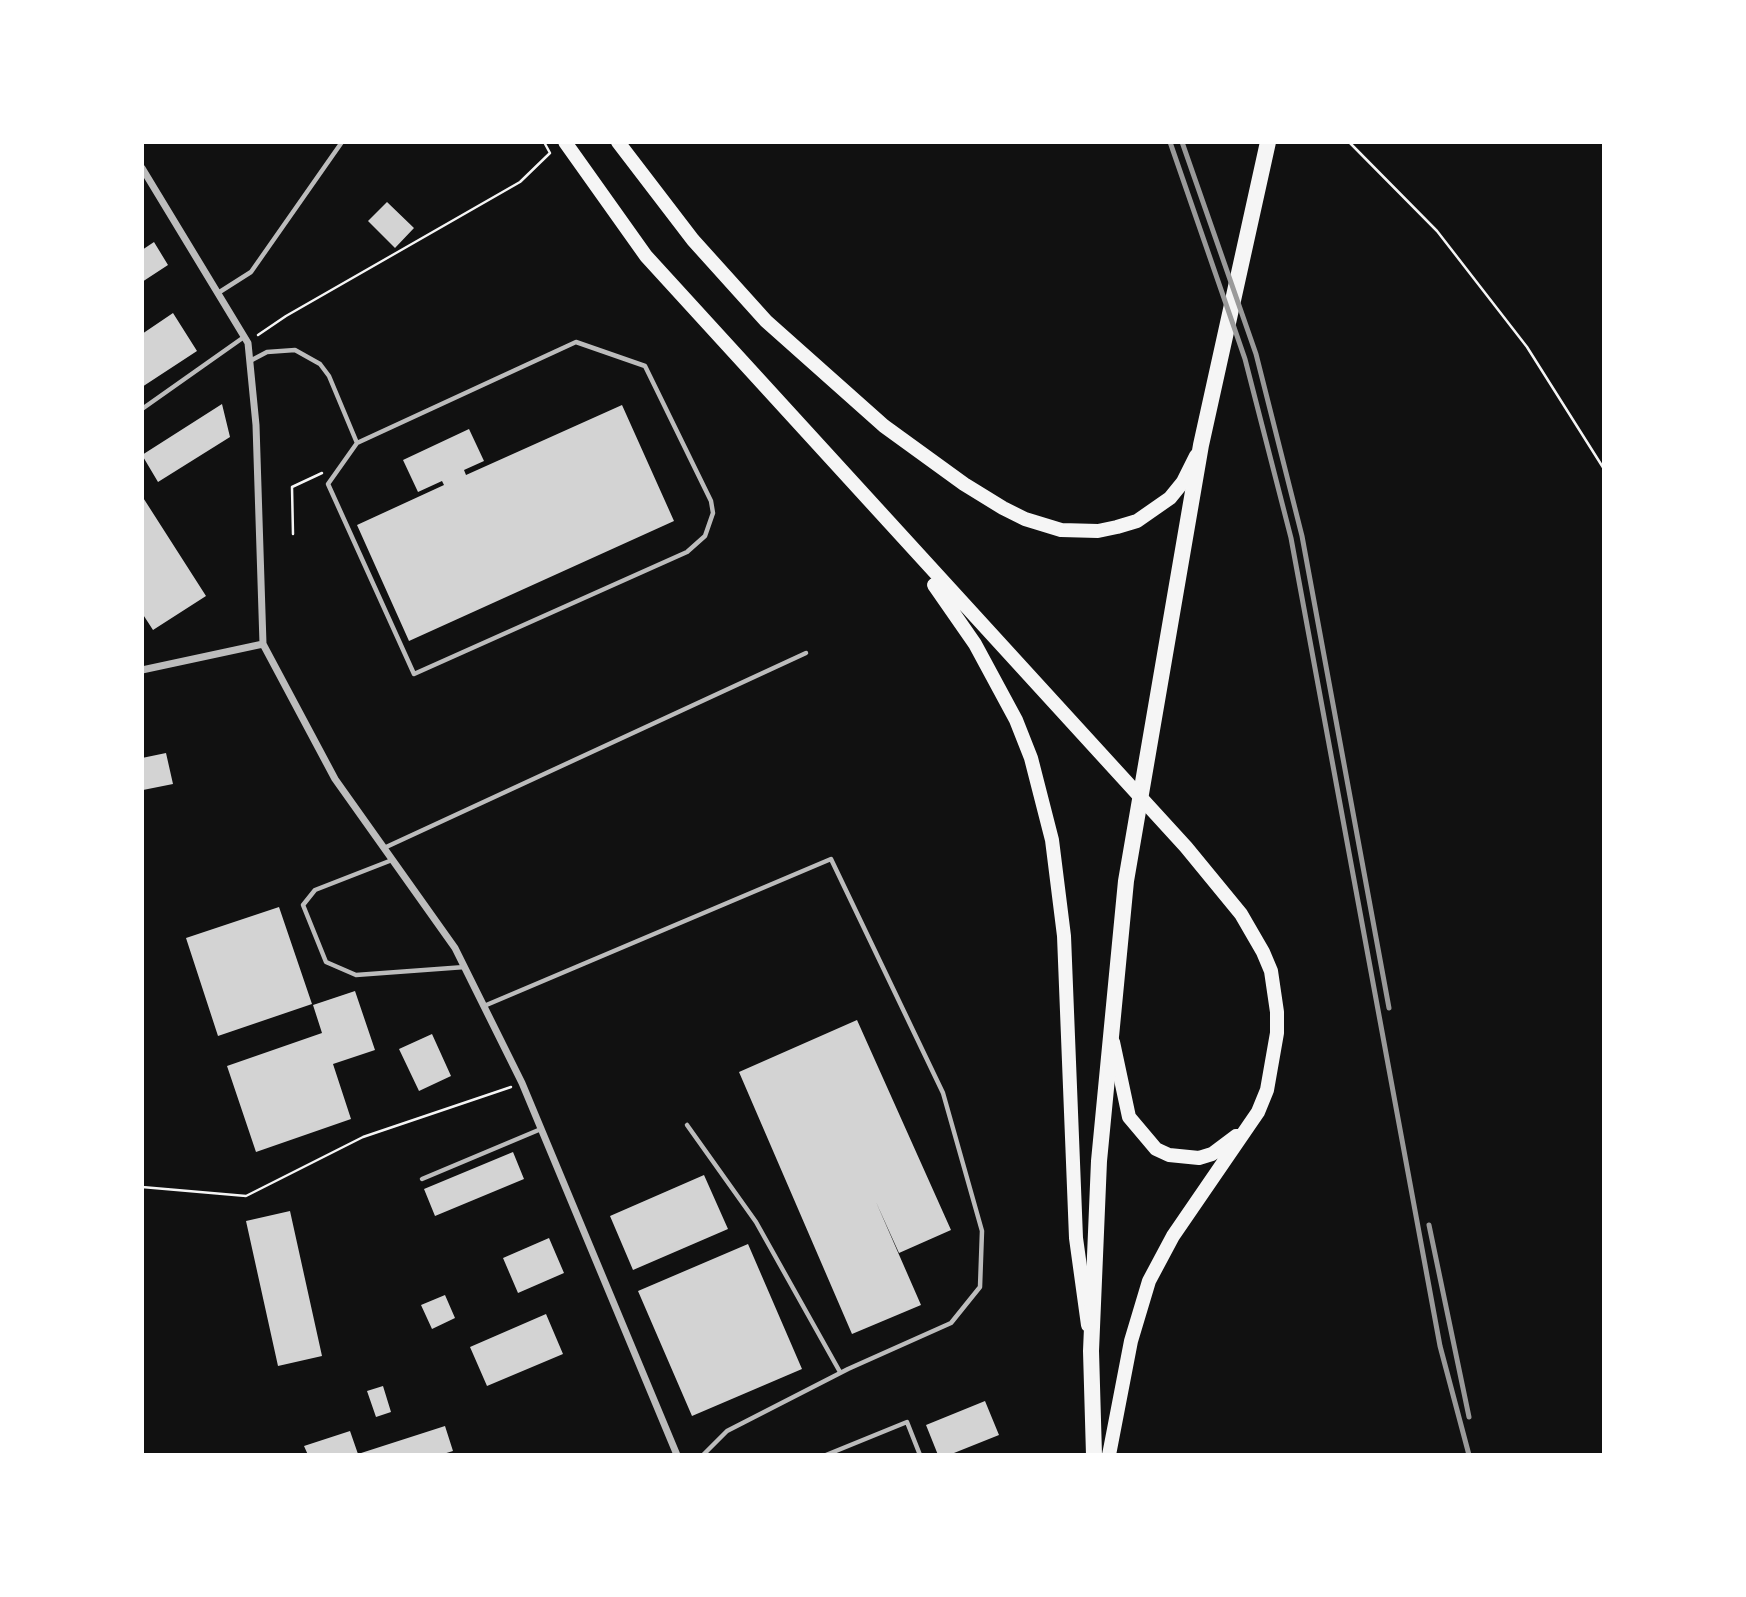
<!DOCTYPE html>
<html>
<head>
<meta charset="utf-8">
<style>
	body { margin:0 }
	#map { position:relative; width:1746px; height:1597px; overflow:hidden; background:#111; font-family:"Nunito Sans",sans-serif }
	canvas { display:block }
	.frame { position:absolute; inset:0; border:144px solid #fff; pointer-events:none }
</style>
</head>
<body>
<div id="map">
<canvas width="1746" height="1597"></canvas>
<div class="frame"></div>
</div>
<script>
const c = document.querySelector('canvas').getContext('2d');
c.lineJoin = 'round';
function fillPath(path, color) { c.fillStyle = color; c.fill(path, 'evenodd'); }
const poly = rows => new Path2D(rows.map(r => 'M' + r).join(''));
function stroke(path, color, width, dash) { c.strokeStyle = color; c.lineWidth = width; c.lineCap = dash ? 'butt' : 'round'; c.setLineDash(dash || []); c.stroke(path); }
fillPath(poly([
	[387,202,414,228,395,248,368,221],
	[154,242,168,265,142,282,142,250],
	[173,313,197,351,142,387,142,334],
	[222,404,230,437,158,482,142,455],
	[622,405,674,521,409,641,357,525,444,485,442,481,418,492,403,460,469,429,484,461,464,470,466,475],
	[142,496,206,596,153,630,142,613],
	[166,753,173,784,143,790,142,758],
	[279,907,312,1004,218,1036,186,938],
	[355,991,375,1050,333,1064,351,1119,256,1152,227,1066,322,1033,313,1005],
	[857,1020,951,1230,899,1253,876,1202,921,1305,852,1334,739,1072],
	[432,1034,451,1076,419,1091,399,1049],
	[513,1152,524,1179,435,1216,424,1189],
	[704,1175,728,1229,633,1270,610,1216],
	[290,1211,322,1356,278,1366,246,1221],
	[549,1238,564,1273,518,1293,503,1258],
	[748,1244,802,1369,692,1416,638,1291],
	[445,1295,455,1318,432,1329,421,1305],
	[546,1314,563,1354,487,1386,470,1347],
	[383,1386,391,1412,376,1417,367,1391],
	[985,1401,999,1435,949,1455,938,1455,926,1425],
	[445,1426,453,1451,440,1455,308,1455,304,1446,350,1431,358,1454]
]), '#d3d3d3');
stroke(poly([
	[1349,142,1437,231,1527,347,1604,469],
	[258,335,286,316,520,182,550,153,544,142],
	[293,534,292,487,322,473],
	[142,1187,246,1196,363,1137,511,1087]
]), '#f5f5f5', 2.5);
stroke(poly([
	[218,293,251,272,342,142],
	[250,361,267,352,295,350,320,364,329,376,357,443,328,484,414,674,687,552,705,536,713,513,711,501,645,366,576,342,357,443],
	[142,409,244,337],
	[384,848,806,653],
	[392,860,315,890,303,905,326,962,356,975,465,967],
	[484,1006,831,859,943,1093,982,1231,980,1287,951,1323,848,1369,727,1431,703,1455],
	[687,1125,756,1222,840,1372],
	[422,1179,541,1129],
	[826,1455,907,1422,920,1455]
]), '#bcbcbc', 4.5);
stroke(poly([
	[142,168,248,343,256,425,263,644,335,779,455,948,522,1083,677,1455],
	[142,670,263,644]
]), '#bcbcbc', 7);
stroke(poly([
	[565,142,646,256,1186,847,1241,914,1263,952,1271,971,1277,1012,1277,1033,1267,1090,1258,1112,1173,1236,1149,1281,1131,1341,1109,1455],
	[618,142,693,240,766,321,884,426,964,484,1003,508,1025,519,1061,530,1098,531,1117,527,1137,521,1170,498,1183,482,1196,456],
	[934,585,975,644,1016,720,1031,758,1052,840,1064,936,1076,1238,1088,1325],
	[1113,1042,1129,1117,1156,1149,1169,1155,1199,1158,1212,1154,1236,1136]
]), '#f5f5f5', 14);
stroke(poly([
	[1094,1455,1091,1351,1099,1161,1126,881,1201,445,1268,142]
]), '#f5f5f5', 16);
stroke(poly([
	[1170,142,1245,359,1291,538,1440,1346,1469,1455],
	[1182,142,1256,354,1302,536,1389,1008],
	[1429,1225,1469,1417]
]), '#9a9a9a', 5);
</script>
</body>
</html>
